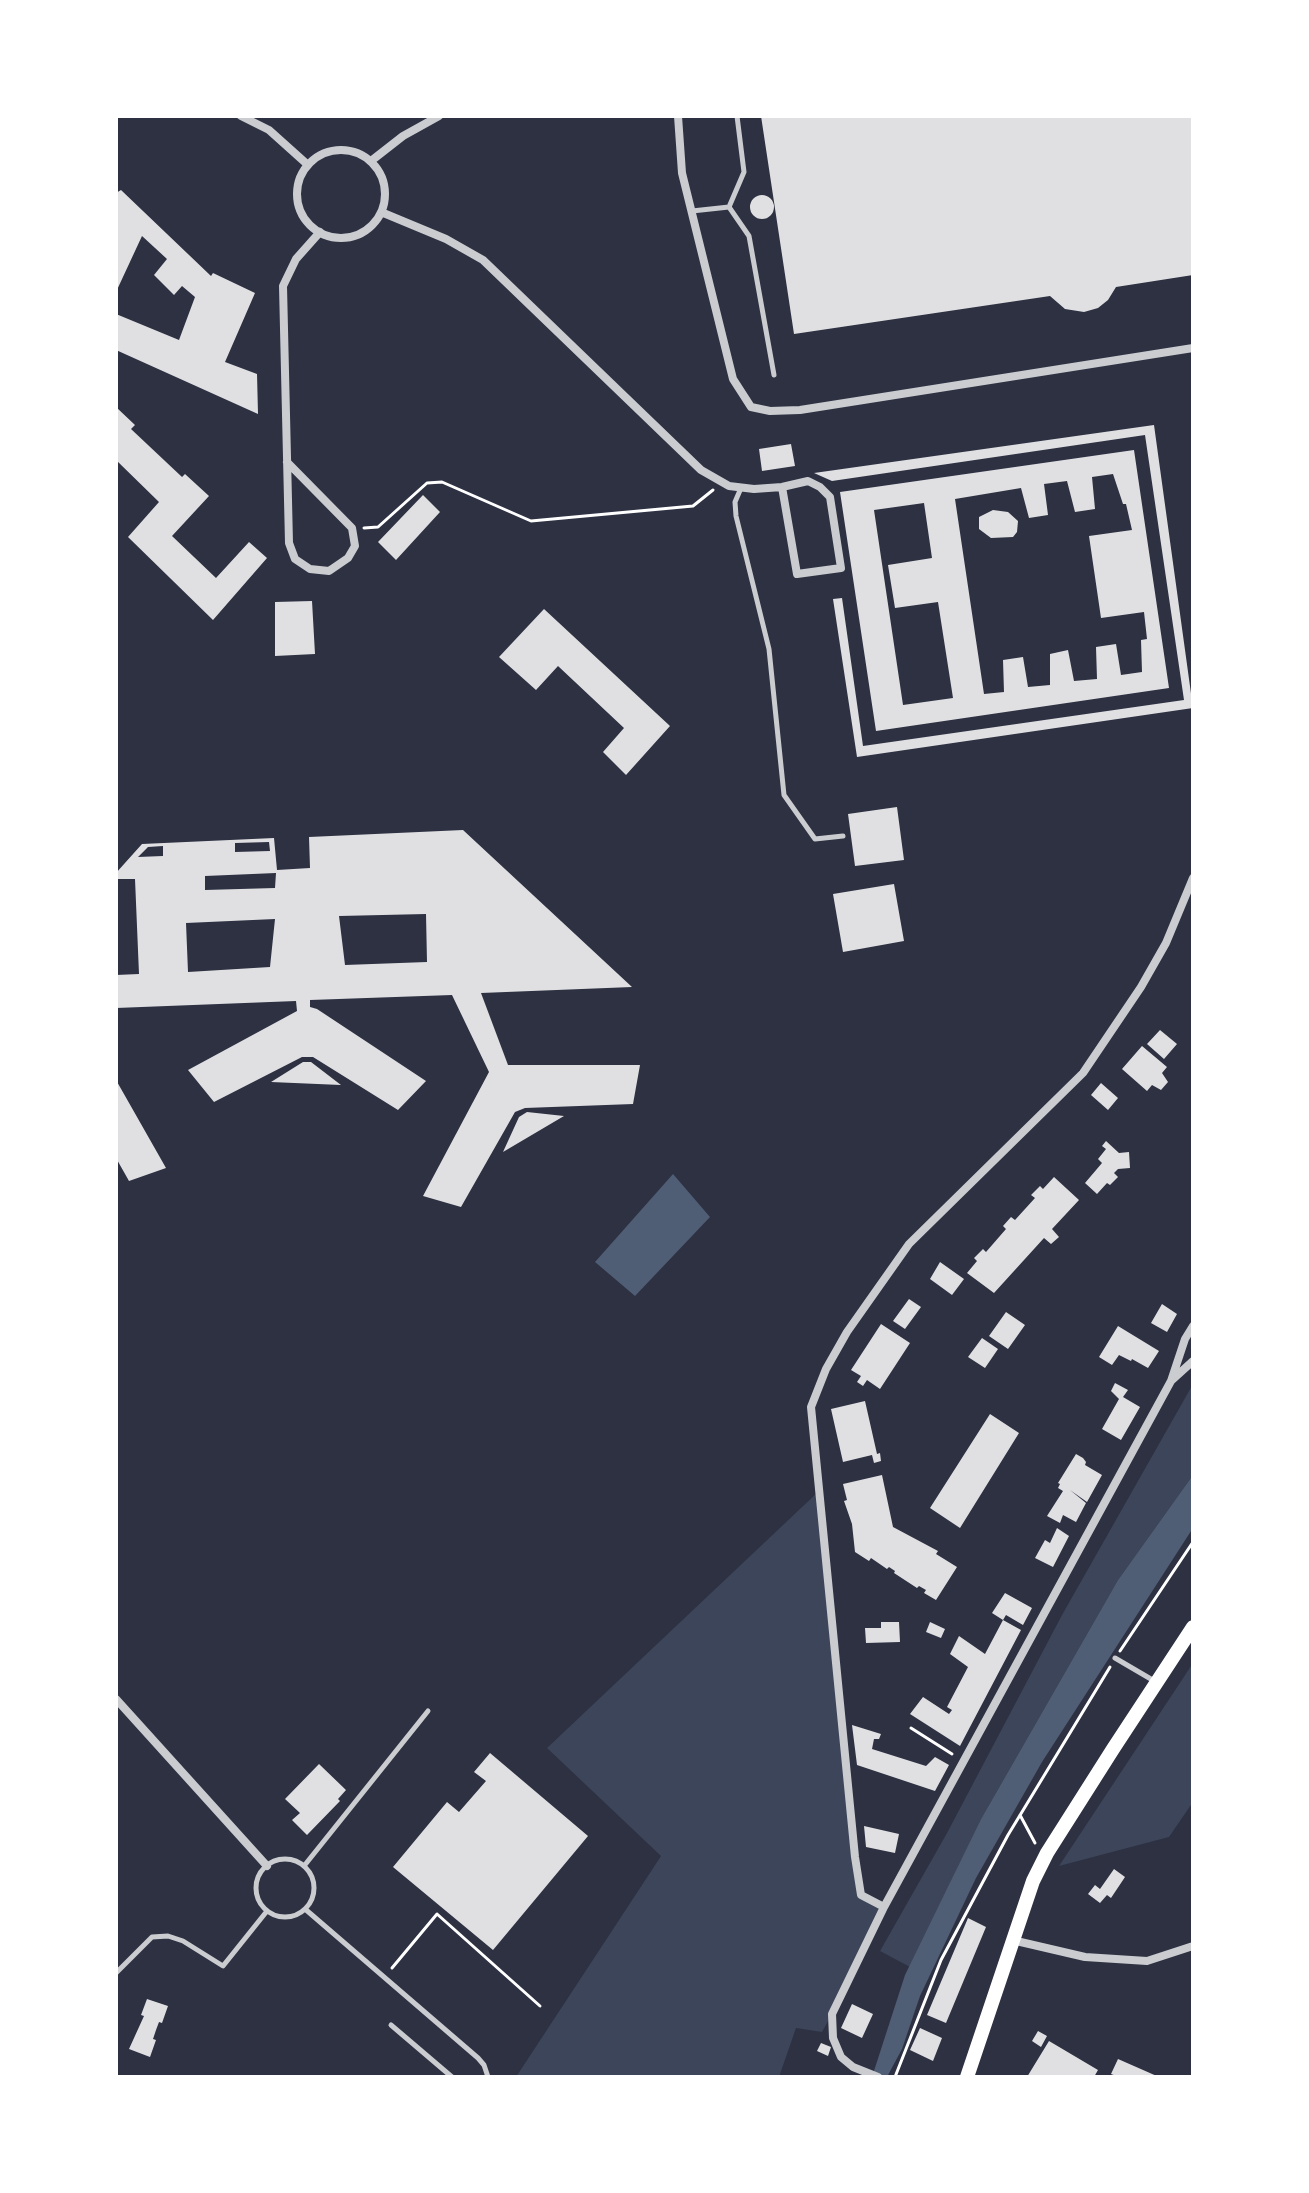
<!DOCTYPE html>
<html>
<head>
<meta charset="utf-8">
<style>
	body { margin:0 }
	#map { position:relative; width:1309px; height:2193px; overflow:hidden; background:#2d3142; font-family:Figtree,sans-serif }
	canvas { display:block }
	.frame { position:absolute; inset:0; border:118px solid #fff; pointer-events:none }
</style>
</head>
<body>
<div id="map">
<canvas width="1309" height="2193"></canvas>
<div class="frame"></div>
</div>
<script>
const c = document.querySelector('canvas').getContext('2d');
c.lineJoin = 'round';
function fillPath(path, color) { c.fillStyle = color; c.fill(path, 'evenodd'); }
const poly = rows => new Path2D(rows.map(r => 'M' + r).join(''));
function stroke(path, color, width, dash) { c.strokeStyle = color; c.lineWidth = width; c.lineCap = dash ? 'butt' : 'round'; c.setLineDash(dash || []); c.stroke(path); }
fillPath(poly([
	[1193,1384,1193,1475,1118,1580,981,1819,910,1967,880,1951,947,1833,1062,1615],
	[819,1491,861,1895,884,1907,832,2014,822,2032,796,2028,779,2077,516,2077,661,1856,547,1748],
	[1193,1663,1193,1802,1169,1837,1059,1866]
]), '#3c4559');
fillPath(poly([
	[673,1174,710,1217,635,1296,595,1262],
	[1193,1475,1193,1528,1042,1762,976,1878,920,1996,902,2049,887,2077,872,2077,905,1975,981,1819,1118,1580]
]), '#4f5d75');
fillPath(poly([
	[761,116,1193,116,1193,275,1116,287,1108,300,1098,308,1084,312,1065,309,1050,296,794,334],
	[121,190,211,276,213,273,255,293,225,362,257,374,258,414,116,350,116,314,179,340,195,297,182,286,174,295,154,275,167,259,142,236,116,292,116,193],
	'750 207a12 12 0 1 1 24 0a12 12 0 1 1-24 0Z',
	[116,407,135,425,131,429,182,477,185,474,209,496,172,536,216,578,249,542,267,558,213,620,128,537,159,502,116,460],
	[1154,425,1193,708,857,757,833,599,842,598,863,746,1184,700,1145,435,832,481,814,473],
	[791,444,795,466,762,471,759,449],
	[1134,450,1169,688,876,731,840,492],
	[1113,474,1123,504,1126,504,1132,530,1089,536,1101,618,1144,612,1147,639,1141,640,1142,672,1121,675,1116,644,1096,647,1097,679,1074,681,1068,650,1050,654,1050,685,1028,687,1023,657,1003,660,1004,692,984,694,955,499,1021,488,1029,518,1048,515,1044,484,1067,481,1075,512,1095,509,1092,477],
	[924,503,932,558,888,565,895,608,938,602,953,698,903,705,874,510],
	[423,495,440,512,396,560,378,542],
	[993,510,1008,512,1018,521,1017,532,1013,537,991,538,979,529,979,517],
	[312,601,315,654,275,656,275,602],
	[544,609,670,726,626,775,603,752,624,728,558,666,536,690,499,657],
	[897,807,904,860,855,866,848,814],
	[463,830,632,987,481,993,508,1065,640,1065,633,1104,525,1108,515,1112,461,1207,423,1196,489,1072,452,995,310,1000,310,1007,317,1009,426,1081,398,1110,313,1057,302,1057,214,1102,188,1070,297,1011,296,1001,116,1008,116,975,139,974,135,879,116,879,116,873,142,844,274,838,277,870,310,868,309,837],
	[269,842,270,851,235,852,235,843],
	[163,846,163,856,138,857,148,847],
	[276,873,275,888,205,890,205,876],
	[426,914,427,962,345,965,339,916],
	[275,919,270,967,188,972,186,923],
	[894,884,904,941,843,952,833,894],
	[1160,1030,1177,1044,1164,1059,1147,1044],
	[1142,1046,1167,1067,1162,1073,1168,1082,1161,1090,1152,1085,1147,1091,1122,1069],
	[303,1062,311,1062,341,1085,271,1082],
	[116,1080,166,1168,129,1181,116,1158],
	[1101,1083,1118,1098,1108,1110,1091,1095],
	[527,1112,564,1116,503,1152,519,1117],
	[1106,1141,1119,1153,1129,1152,1130,1168,1118,1169,1114,1173,1118,1177,1110,1185,1107,1183,1097,1194,1085,1183,1102,1163,1098,1159,1106,1149,1102,1146],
	[1054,1177,1079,1200,1052,1229,1059,1237,1051,1244,1044,1238,994,1293,967,1273,977,1261,974,1258,983,1249,986,1252,1006,1229,1003,1226,1011,1217,1015,1220,1035,1198,1031,1195,1040,1186,1043,1189],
	[940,1262,964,1279,952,1295,930,1279],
	[909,1299,921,1307,905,1329,893,1321],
	[1162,1304,1177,1314,1167,1332,1151,1323],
	[1006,1312,1025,1325,1008,1349,989,1336],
	[881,1324,910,1343,880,1389,867,1380,863,1386,857,1382,861,1376,851,1370],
	[1118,1326,1159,1351,1148,1368,1132,1359,1131,1361,1119,1355,1112,1365,1099,1357],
	[982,1338,998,1349,985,1368,968,1357],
	[1115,1383,1128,1390,1123,1397,1140,1407,1121,1440,1102,1429,1119,1399,1111,1391],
	[865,1401,877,1454,880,1453,881,1461,874,1463,872,1455,843,1462,831,1409],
	[990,1414,1019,1433,960,1528,930,1508],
	[1076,1454,1083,1458,1086,1462,1085,1465,1102,1475,1087,1502,1070,1490,1086,1503,1076,1522,1063,1515,1060,1523,1047,1516,1063,1491,1058,1488,1060,1484,1058,1483],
	[882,1475,893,1527,938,1551,936,1554,957,1567,936,1600,924,1593,926,1590,919,1586,917,1588,894,1573,895,1571,889,1567,887,1569,871,1558,869,1561,855,1552,852,1524,844,1501,847,1500,843,1484],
	[1057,1528,1069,1536,1053,1567,1035,1558,1045,1540,1050,1543],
	[1005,1593,1032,1608,1023,1625,1006,1615,1003,1620,992,1613],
	[1003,1620,1021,1630,960,1746,910,1714,923,1697,949,1714,952,1710,947,1707,968,1667,950,1654,959,1636,985,1654],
	[881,1622,899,1622,900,1642,866,1643,865,1628,881,1628],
	[930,1622,945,1629,941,1638,926,1632],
	[852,1725,881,1734,879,1739,874,1739,872,1749,926,1766,935,1757,949,1765,935,1791,857,1765],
	[490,1753,588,1836,493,1950,393,1867,447,1802,459,1812,486,1781,474,1772],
	[319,1764,346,1790,338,1799,340,1801,307,1835,292,1820,300,1813,285,1799],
	[864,1826,899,1834,895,1853,866,1847],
	[1114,1869,1125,1877,1111,1898,1107,1895,1100,1903,1088,1894,1095,1885,1100,1889],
	[968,1918,986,1927,946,2023,927,2015],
	[147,1999,168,2006,162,2023,159,2022,156,2030,153,2039,156,2040,150,2057,129,2049,144,2016,141,2015],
	[852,2004,873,2014,862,2038,841,2028],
	[920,2028,942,2038,933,2061,910,2050],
	[1038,2031,1047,2036,1041,2047,1032,2041],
	[1049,2041,1098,2070,1094,2077,1027,2077],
	[821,2043,831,2047,828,2056,817,2051],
	[1118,2059,1159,2077,1119,2077,1111,2074]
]), '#e0e0e3');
stroke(poly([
	[364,528,378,527,427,483,442,482,531,521,693,506,713,490],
	[1120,1651,1193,1542],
	[911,1728,952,1754],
	[1020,1815,1035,1843],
	[392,1968,437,1914,540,2006],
	[895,2077,941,1960,1008,1835,1110,1667]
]), '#fff', 3);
stroke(poly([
	[729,207,749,236,774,375],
	[692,211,729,207,744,172,737,116],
	[741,488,735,502,736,516,769,649,784,795,815,839,843,836],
	[1115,1658,1156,1682],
	'256 1888a29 29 0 1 1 58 0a29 29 0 1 1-58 0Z',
	[304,1866,428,1711],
	[305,1909,478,2058,484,2065,488,2077],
	[116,1973,152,1937,168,1936,183,1941,223,1966,267,1911],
	[391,2025,452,2077]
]), '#caccd0', 5);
stroke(poly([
	[241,116,269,130,308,165],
	[678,116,682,173,733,379,751,407,770,411,800,410,1193,348],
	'297 194a44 44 0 1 1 88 0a44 44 0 1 1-88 0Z',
	[371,161,403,136,439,116],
	[381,212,446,239,483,260,701,470,729,486,754,489,782,487,808,481,820,487,830,497,841,568,797,574,782,487],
	[287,462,352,528,355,546,348,558,329,571,310,569,295,559,289,543,283,286,296,259,320,232],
	[1172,1380,1193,1361],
	[116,1699,267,1866],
	[884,1907,861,1895,855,1857,811,1407,826,1369,847,1332,909,1244,1083,1073,1141,987,1166,943,1193,878],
	[1012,1940,1085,1957,1147,1961,1193,1946],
	[878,2077,853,2067,841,2057,833,2038,832,2014,884,1907,1171,1381,1185,1339,1193,1326]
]), '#caccd0', 8);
stroke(poly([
	[967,2077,1033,1881,1047,1853,1113,1749,1193,1627]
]), '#fff', 14);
</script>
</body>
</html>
